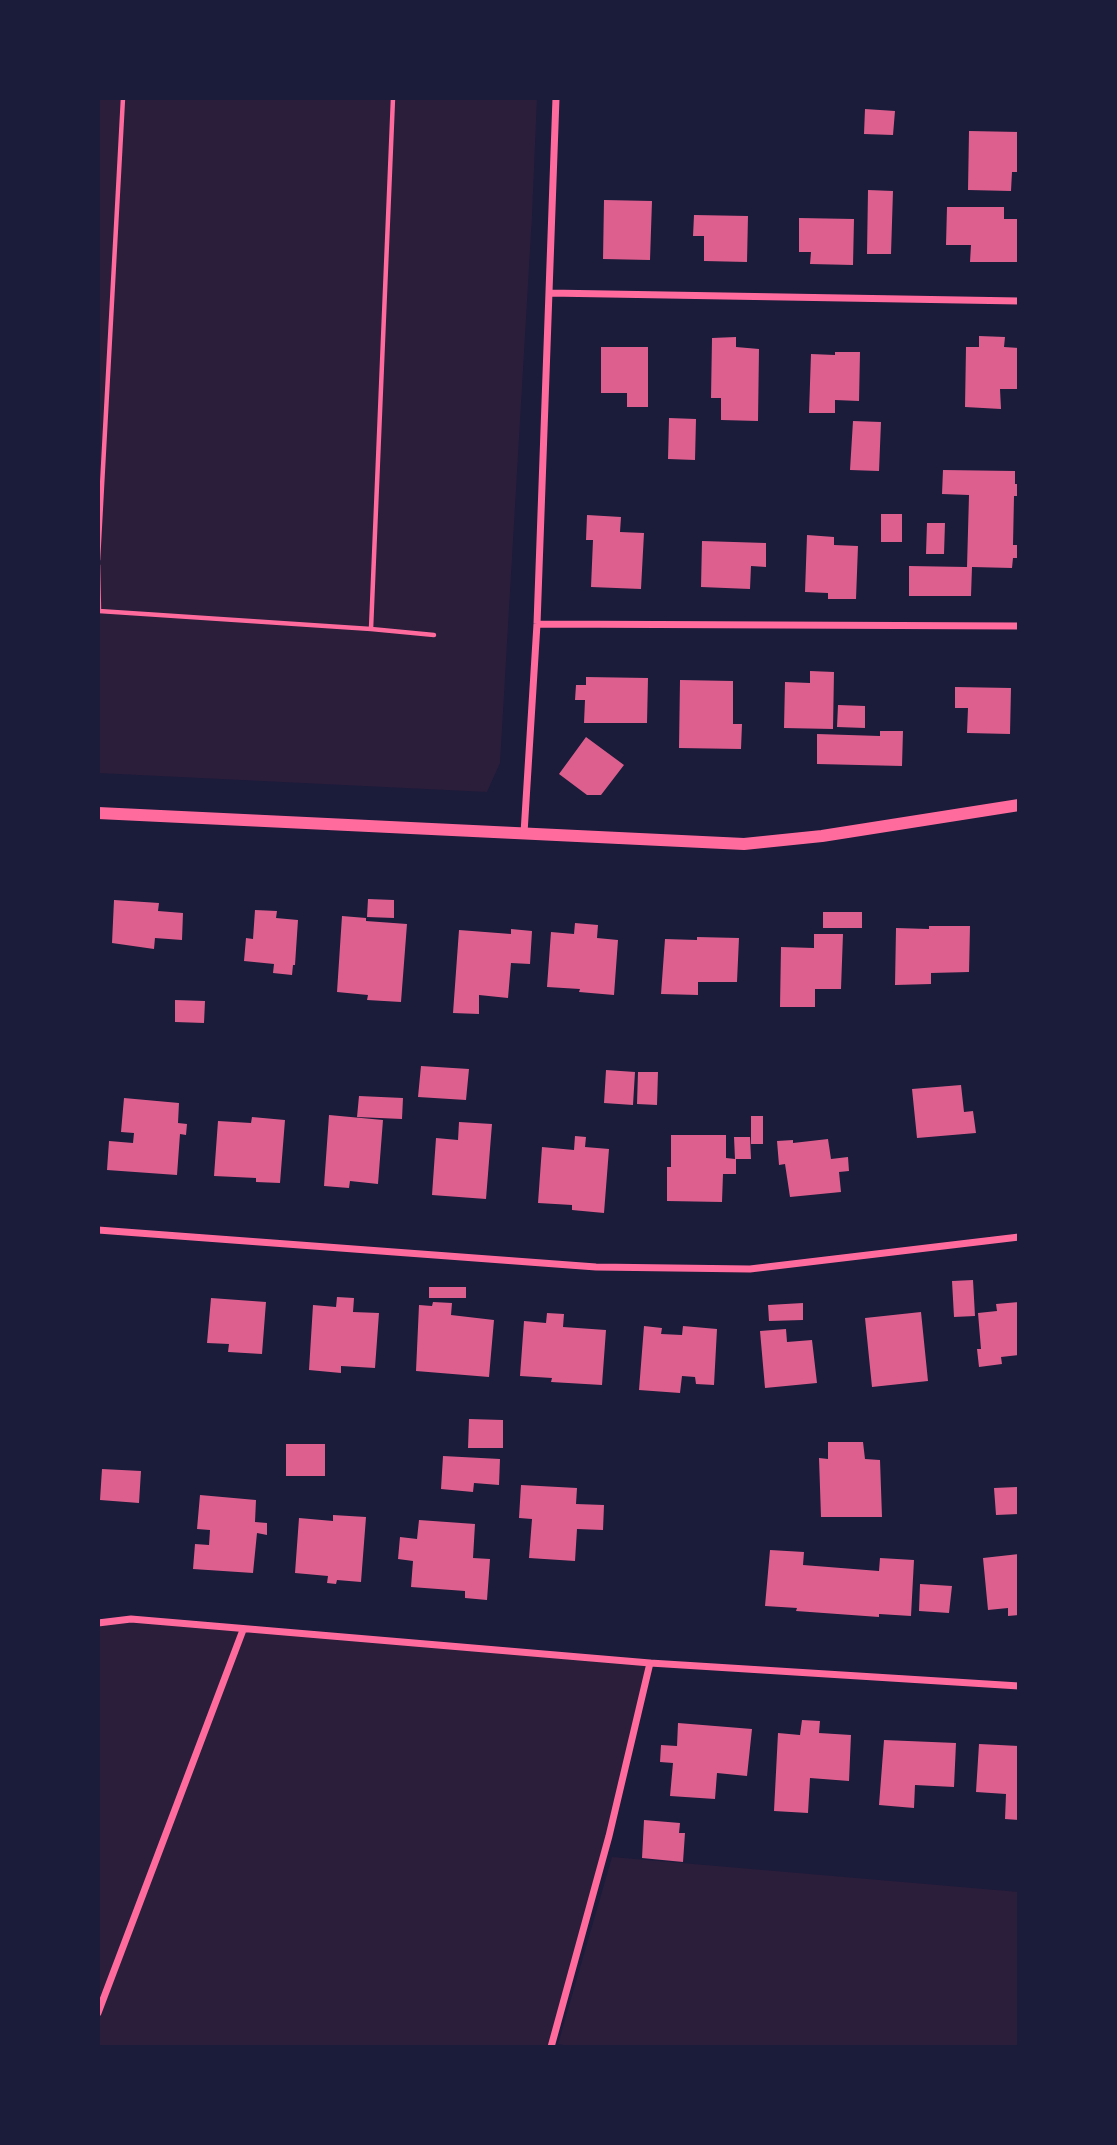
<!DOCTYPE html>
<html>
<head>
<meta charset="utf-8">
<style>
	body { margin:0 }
	#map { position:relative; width:1117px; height:2145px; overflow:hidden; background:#1b1b3a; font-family:Mulish,sans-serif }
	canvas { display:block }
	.frame { position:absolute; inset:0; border:100px solid #1b1b3a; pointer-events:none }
</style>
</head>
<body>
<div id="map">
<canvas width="1117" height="2145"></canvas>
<div class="frame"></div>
</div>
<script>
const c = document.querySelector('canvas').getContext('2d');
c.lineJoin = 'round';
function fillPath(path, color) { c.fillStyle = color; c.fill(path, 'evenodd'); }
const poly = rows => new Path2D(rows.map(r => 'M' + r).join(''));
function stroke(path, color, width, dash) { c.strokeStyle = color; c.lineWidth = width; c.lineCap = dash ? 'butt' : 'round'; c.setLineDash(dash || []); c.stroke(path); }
fillPath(poly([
	[98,98,537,98,532,216,500,763,487,792,98,773],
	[131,1619,650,1663,554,2047,98,2047,98,1623],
	[612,1857,1019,1892,1019,2047,575,2047,558,2044]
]), '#2a1e3b');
fillPath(poly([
	[865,109,895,111,893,135,864,134],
	[969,131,1019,132,1019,172,1012,172,1011,191,968,190],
	[868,190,893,191,891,254,867,254],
	[604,200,652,201,650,260,603,259],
	[947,207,1004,207,1004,219,1019,219,1019,262,970,262,971,245,946,245],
	[694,215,748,216,747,262,704,261,704,236,693,236],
	[799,218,854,219,853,265,810,264,811,252,799,252],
	[979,336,1005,337,1004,347,1019,348,1018,389,1000,389,1001,409,965,407,966,347,979,347],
	[736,337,736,347,759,349,758,421,721,420,721,398,711,398,712,338],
	[601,347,648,347,648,407,627,407,627,393,601,393],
	[835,352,860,352,859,401,835,400,835,413,809,413,811,354,835,355],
	[669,418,696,419,695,460,668,459],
	[853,421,881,422,879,471,850,470],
	[943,470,1015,471,1015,484,1019,484,1019,496,1014,496,1013,545,1019,545,1019,558,1013,558,1012,568,972,567,971,596,909,596,909,566,967,567,969,495,942,494],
	[881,514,902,514,902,542,881,542],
	[587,515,621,517,620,532,644,533,641,589,591,587,593,540,586,540],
	[927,523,945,523,944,554,926,554],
	[807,535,834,537,834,545,858,546,856,599,828,599,828,593,805,592],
	[702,541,766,543,766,567,751,566,750,589,701,587],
	[810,671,834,672,833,729,784,728,785,682,810,683],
	[586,677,648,678,647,723,584,723,585,700,575,700,576,685,586,685],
	[680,680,733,681,733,724,742,724,741,749,679,748],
	[955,687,1011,688,1010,734,967,733,968,708,955,708],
	[838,705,865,706,865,728,837,727],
	[880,731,903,731,902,766,817,764,817,734,880,736],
	[586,737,624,765,601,795,587,795,559,774],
	[368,899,394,900,394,918,367,917],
	[114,900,159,903,158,911,183,913,182,940,155,938,154,949,112,943],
	[255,910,277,911,276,918,298,920,295,965,293,965,292,975,273,973,274,964,244,961,246,938,253,939],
	[823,912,862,912,862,928,823,928],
	[342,916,366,918,366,921,407,924,401,1002,367,1000,368,995,337,992],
	[575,923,598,925,597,938,618,940,614,995,579,992,580,989,547,987,551,932,574,934],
	[929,926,970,926,969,972,931,973,931,984,895,985,896,928,929,929],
	[511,929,532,931,530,964,511,963,508,998,479,995,479,1014,453,1013,459,930,511,934],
	[814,934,843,934,841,989,815,989,815,1007,780,1007,781,947,814,948],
	[697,937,739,938,737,982,698,982,698,995,661,994,665,939,697,940],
	[175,1000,205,1001,204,1023,175,1022],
	[421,1066,469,1069,466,1100,418,1097],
	[606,1070,635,1072,633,1105,604,1103],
	[638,1072,658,1072,657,1105,637,1104],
	[961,1085,964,1112,973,1111,976,1133,917,1138,912,1089],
	[359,1096,403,1098,402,1119,357,1117],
	[124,1098,179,1103,178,1123,187,1124,186,1135,180,1134,177,1175,107,1170,109,1141,133,1143,134,1133,121,1132],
	[329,1115,383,1120,378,1184,350,1181,349,1188,324,1186],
	[751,1116,763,1116,763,1144,751,1144],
	[252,1117,285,1120,280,1183,256,1182,256,1178,214,1176,218,1121,251,1123],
	[459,1122,492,1124,486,1199,432,1195,436,1138,458,1140],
	[671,1135,726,1135,726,1158,735,1159,734,1137,750,1137,751,1159,736,1159,736,1174,723,1174,722,1202,667,1201,667,1167,671,1167],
	[575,1136,586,1137,585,1147,609,1149,604,1213,572,1210,572,1205,538,1203,542,1147,574,1150],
	[828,1139,831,1159,848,1157,849,1171,839,1172,841,1192,790,1197,785,1164,779,1165,777,1141,793,1140,793,1143],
	[973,1280,975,1316,954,1317,952,1281],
	[429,1287,466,1287,466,1298,429,1298],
	[337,1297,354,1298,353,1312,379,1313,375,1368,341,1366,341,1373,309,1370,313,1305,336,1307],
	[211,1298,266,1302,262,1354,228,1352,229,1344,207,1343],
	[433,1302,452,1303,451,1315,494,1320,489,1377,416,1371,419,1305,432,1306],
	[1019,1302,1019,1355,1001,1357,1002,1364,979,1367,977,1349,981,1349,978,1313,997,1311,996,1304],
	[803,1303,803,1320,769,1321,768,1305],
	[921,1312,928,1381,872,1387,865,1318],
	[547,1313,564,1314,563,1327,606,1330,602,1385,551,1382,552,1378,520,1376,524,1321,546,1323],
	[644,1326,662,1328,661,1334,682,1335,683,1326,717,1329,714,1385,696,1384,695,1377,682,1376,680,1393,639,1390],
	[786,1329,787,1342,812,1340,817,1383,765,1388,760,1331],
	[469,1419,503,1420,503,1448,468,1448],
	[828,1442,863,1442,865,1459,880,1460,882,1517,821,1517,819,1458,828,1459],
	[286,1444,325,1444,325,1476,286,1476],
	[443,1456,500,1459,499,1485,474,1483,473,1492,441,1489],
	[102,1469,141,1471,139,1503,100,1500],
	[521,1485,577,1488,576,1504,604,1505,603,1530,577,1529,575,1561,529,1558,532,1519,519,1518],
	[1017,1487,1019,1514,996,1515,994,1488],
	[200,1495,256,1500,255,1522,267,1523,267,1535,257,1533,253,1573,193,1569,195,1544,209,1545,210,1530,197,1529],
	[333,1515,366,1517,361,1582,337,1580,336,1584,327,1583,328,1576,295,1573,299,1518,333,1521],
	[419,1520,475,1524,473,1558,490,1559,487,1600,465,1598,465,1591,411,1587,413,1561,398,1559,400,1537,417,1539],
	[770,1550,804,1552,803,1565,879,1571,880,1558,914,1560,911,1616,879,1614,879,1617,796,1611,797,1608,765,1606],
	[1019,1554,1019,1615,1008,1616,1008,1608,988,1610,983,1558],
	[920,1584,952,1586,949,1613,919,1611],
	[802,1720,820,1721,819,1733,851,1735,849,1781,810,1778,808,1813,774,1811,778,1733,800,1735],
	[678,1723,752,1729,747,1776,717,1773,715,1799,670,1796,673,1763,660,1762,661,1745,677,1746],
	[884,1740,956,1743,954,1787,915,1785,914,1808,879,1805],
	[979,1744,1019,1746,1019,1820,1005,1819,1006,1794,976,1792],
	[644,1820,680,1823,679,1833,685,1833,683,1862,642,1858]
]), '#dd5f8e');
stroke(poly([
	[98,560,123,98],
	[98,565,99,611,371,629,393,98],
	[371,629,434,635]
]), '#ff6b9d', 4.5);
stroke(poly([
	[549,293,1019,301],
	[537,624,1019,626],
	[524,833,537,624,556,98],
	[98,1230,596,1267,750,1269,1019,1237],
	[98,1623,131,1619,650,1663,1019,1686],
	[98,2013,243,1630],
	[551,2047,609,1836,650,1663]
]), '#ff6b9d', 7);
stroke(poly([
	[98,813,744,844,822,836,1019,805]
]), '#ff6b9d', 12);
</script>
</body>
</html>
